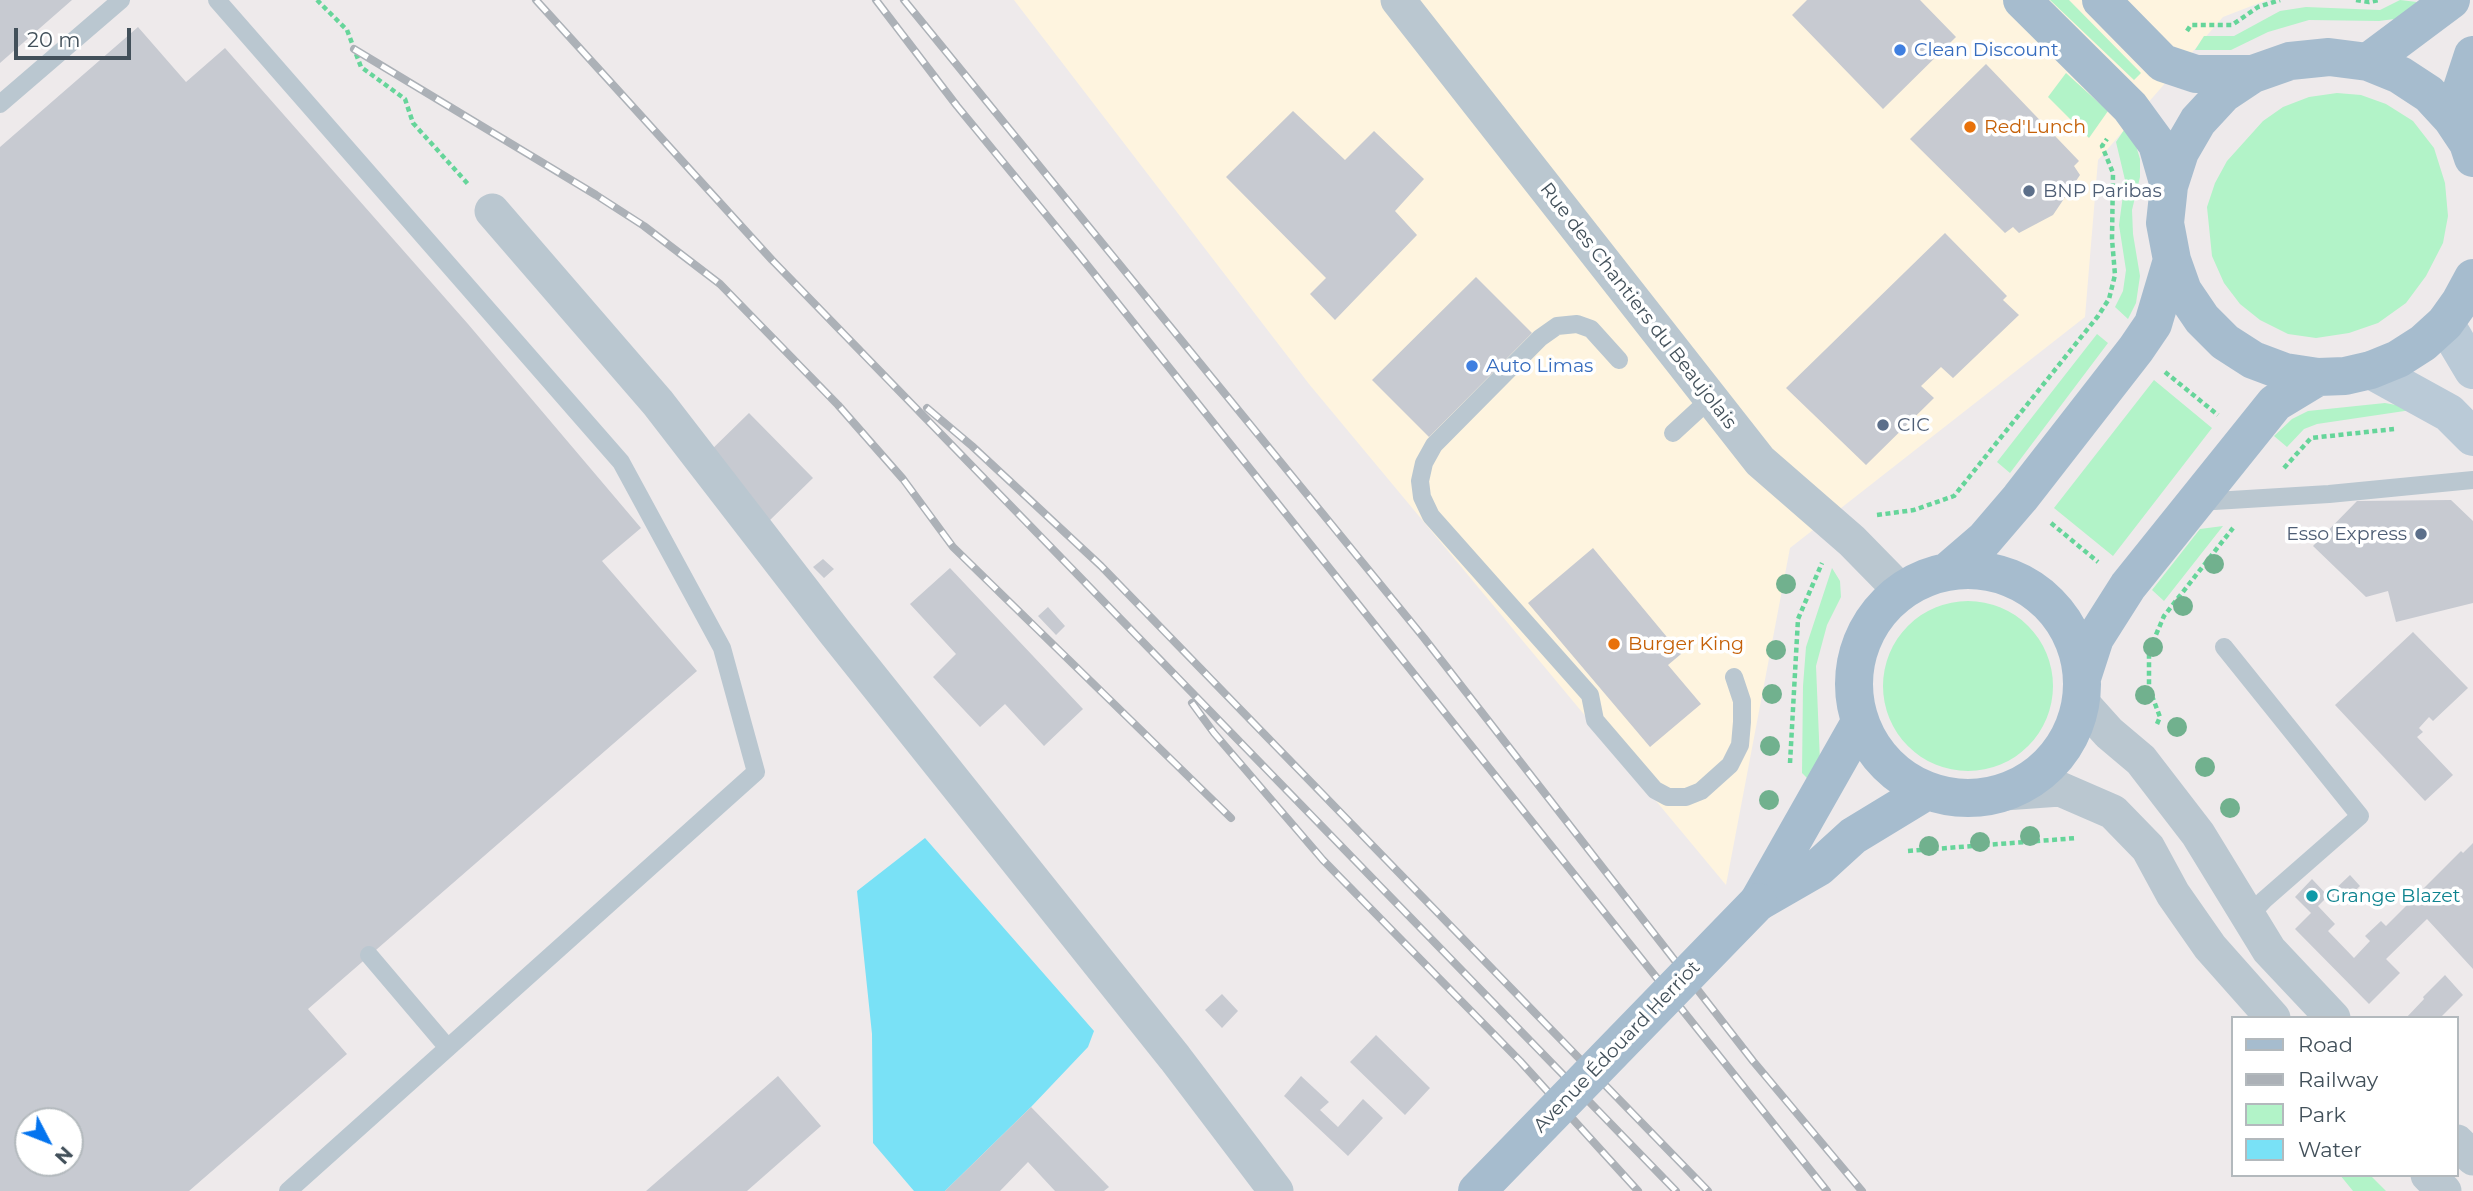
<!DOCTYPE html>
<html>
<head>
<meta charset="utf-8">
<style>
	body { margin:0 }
	#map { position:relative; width:2473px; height:1191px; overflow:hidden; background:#eeeaeb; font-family:Montserrat,sans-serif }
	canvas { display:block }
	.legend { position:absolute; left:2231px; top:1016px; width:228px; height:161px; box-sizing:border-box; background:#fff; border:2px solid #b3b9bd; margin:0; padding:9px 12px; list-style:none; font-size:21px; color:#42505a }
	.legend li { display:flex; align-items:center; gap:14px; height:35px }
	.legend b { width:35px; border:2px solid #b3b9bd }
	.north { position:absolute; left:14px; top:1107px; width:70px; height:70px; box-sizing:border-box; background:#fff; border:2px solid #b3b9bd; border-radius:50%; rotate:132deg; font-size:19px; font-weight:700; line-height:28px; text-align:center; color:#42505a }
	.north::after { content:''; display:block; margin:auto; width:24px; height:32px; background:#0474ef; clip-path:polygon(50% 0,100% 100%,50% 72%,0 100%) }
	.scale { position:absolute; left:14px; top:28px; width:117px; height:32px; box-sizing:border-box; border:4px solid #42505a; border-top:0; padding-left:9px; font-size:21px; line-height:24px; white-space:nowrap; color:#42505a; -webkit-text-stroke:5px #fff; paint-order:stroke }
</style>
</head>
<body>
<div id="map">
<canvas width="2473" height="1191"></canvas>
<ul class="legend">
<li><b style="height:9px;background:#a6bcce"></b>Road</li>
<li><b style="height:9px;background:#acb1b7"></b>Railway</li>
<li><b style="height:19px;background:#b2f3c8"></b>Park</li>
<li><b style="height:19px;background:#79e1f6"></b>Water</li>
</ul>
<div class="north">N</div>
<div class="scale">20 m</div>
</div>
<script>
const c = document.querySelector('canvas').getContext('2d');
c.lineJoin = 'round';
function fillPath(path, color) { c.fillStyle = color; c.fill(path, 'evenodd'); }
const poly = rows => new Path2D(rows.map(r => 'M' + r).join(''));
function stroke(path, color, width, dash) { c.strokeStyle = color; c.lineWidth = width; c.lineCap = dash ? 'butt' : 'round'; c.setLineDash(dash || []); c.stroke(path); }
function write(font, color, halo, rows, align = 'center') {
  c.font = font + ' Montserrat,sans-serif'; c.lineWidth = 7; c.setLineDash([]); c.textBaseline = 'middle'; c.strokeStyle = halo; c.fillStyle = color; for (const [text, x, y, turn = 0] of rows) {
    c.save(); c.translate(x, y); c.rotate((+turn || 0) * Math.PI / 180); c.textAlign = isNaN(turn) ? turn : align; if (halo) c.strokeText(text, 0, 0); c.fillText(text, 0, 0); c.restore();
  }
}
fillPath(poly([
	[1014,0,2267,0,2223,17,2098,160,2085,317,1790,548,1726,885,1309,384]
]), '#fef4df');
fillPath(poly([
	[2050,0,2069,0,2141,73,2134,80],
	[2400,0,2417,2,2402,18,2379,21,2309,20,2268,32,2231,50,2195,50,2204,36,2234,36,2280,11,2306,7,2380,10],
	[2066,73,2108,111,2089,138,2048,97],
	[2337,93,2361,95,2386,104,2413,121,2434,148,2445,183,2448,216,2443,243,2426,276,2406,303,2378,323,2349,333,2316,338,2288,334,2260,320,2240,304,2224,283,2212,256,2207,207,2215,183,2227,161,2263,121,2283,107,2309,97],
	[2126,127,2134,139,2140,159,2140,177,2132,210,2133,234,2140,276,2136,303,2128,319,2115,307,2123,291,2126,270,2119,225,2125,180,2116,142],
	[2097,334,2108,343,2010,473,1997,462],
	[2154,380,2212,428,2113,556,2054,508],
	[2385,403,2418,409,2317,424,2304,429,2287,447,2274,436,2292,419,2308,411],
	[2223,526,2164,601,2152,590,2200,529],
	[1832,568,1840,581,1841,597,1827,625,1816,666,1820,762,1810,781,1802,773,1803,686,1806,647],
	'1883 686a85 85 0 1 1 170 0a85 85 0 1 1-170 0Z',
	[2340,1175,2370,1175,2386,1191,2353,1191]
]), '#b2f3c8');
fillPath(poly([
	[925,838,1094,1031,1088,1047,1031,1107,945,1191,914,1191,873,1143,872,1034,857,891]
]), '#79e1f6');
fillPath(poly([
	[0,0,72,0,0,63],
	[1807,0,1920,0,1956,37,1883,109,1792,15],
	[138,27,186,82,225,48,468,324,641,528,602,561,697,671,308,1009,347,1054,189,1191,0,1191,0,147],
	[28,1121,70,1121,70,1163,28,1163],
	[1986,64,2079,161,2074,166,2080,175,2053,215,2019,233,2013,227,2005,233,1910,139],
	[1293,111,1345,160,1374,131,1424,179,1395,211,1417,235,1335,320,1310,294,1326,278,1226,177],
	[1945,233,2007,296,2003,300,2019,315,1953,378,1941,367,1921,386,1934,398,1866,465,1786,388],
	[1476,277,1532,333,1429,437,1372,380],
	[749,413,813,478,768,522,705,456],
	[2451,500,2473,521,2473,603,2396,622,2388,591,2366,597,2313,546,2357,501],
	[1593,548,1681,654,1668,665,1701,704,1650,747,1528,603],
	[823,559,834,569,824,578,813,567],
	[950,568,1083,709,1044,746,1005,704,980,727,933,677,956,654,910,604],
	[1048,607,1065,626,1056,635,1038,616],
	[2413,632,2468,688,2433,721,2429,717,2419,728,2423,732,2417,737,2453,775,2425,801,2335,705],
	[2473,843,2473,969,2427,919,2386,959,2400,973,2369,1004,2295,929,2311,913,2295,897,2312,879,2328,896,2318,906,2335,924,2328,931,2354,958,2370,941,2365,936,2381,921,2386,926,2461,851,2463,853],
	[2350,875,2360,886,2340,905,2330,894],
	[2445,975,2463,995,2440,1018,2406,1018,2424,999,2423,997],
	[1222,994,1238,1011,1222,1028,1205,1010],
	[1376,1035,1430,1088,1405,1115,1350,1062],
	[778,1076,821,1126,747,1191,646,1191],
	[1301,1076,1329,1102,1320,1110,1338,1127,1363,1099,1383,1118,1348,1156,1284,1096],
	[1031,1107,1109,1187,1104,1191,1055,1191,1028,1162,1000,1191,945,1191]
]), '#c7cad1');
stroke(poly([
	[317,0,347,30,361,67,405,99,413,123,468,184],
	[2356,0,2369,2,2379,0],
	[2187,31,2191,25,2232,25,2258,7,2280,0],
	[2165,372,2218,415],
	[2284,468,2311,438,2394,429],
	[1877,515,1914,510,1954,496,2098,316,2109,299,2115,275,2112,239,2113,173,2102,146,2107,139],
	[2051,523,2098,562],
	[2157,724,2160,717,2149,688,2149,651,2164,616,2233,528],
	[1790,763,1798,619,1822,563],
	[1908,851,2077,838]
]), '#66d59a', 4.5, [5, 3.5]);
stroke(poly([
	[217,0,621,462,722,648,756,772,288,1191],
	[0,104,121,0],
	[1619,360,1591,329,1577,324,1557,326,1540,338,1434,445,1424,463,1420,481,1422,497,1431,516,1590,695,1595,720,1655,790,1668,797,1686,797,1701,791,1730,765,1740,745,1742,722,1742,701,1734,677],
	[1673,433,1711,398],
	[2198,502,2329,494,2473,480],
	[2224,647,2360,816,2264,900,2249,916],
	[369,955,448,1048]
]), '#bac7d0', 18);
stroke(poly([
	[1398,0,1760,461,1852,541,1900,590],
	[492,211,658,403,834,631,1175,1058,1276,1191],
	[2082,703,2109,733,2141,760,2198,834,2269,950,2333,1018],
	[2004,793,2060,789,2113,812,2148,848,2173,894,2210,947,2273,1018],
	[2457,1142,2473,1158],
	[2428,1175,2444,1191]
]), '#bac7d0', 35);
stroke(poly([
	[2445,323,2473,370],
	[2371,370,2449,413,2473,437]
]), '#bacad7', 38);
stroke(poly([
	[2022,0,2130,107,2157,144,2169,186],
	[2101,0,2163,63,2196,74,2253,74],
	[2368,62,2451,0],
	[2452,119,2473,55],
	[2473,158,2468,143,2452,119,2429,94,2400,75,2368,62,2329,57,2290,61,2253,74,2223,94,2198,121,2180,152,2169,186,2165,223,2172,260,2183,291,2202,319,2225,342,2253,360,2285,372,2318,377,2345,376,2371,370,2398,359,2423,343,2445,323,2460,302,2473,278],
	'1854 684a114 114 0 1 1 228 0a114 114 0 1 1-228 0Z',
	[1948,571,1984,540,2020,498,2136,349,2153,324,2172,260],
	[2083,675,2095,638,2128,586,2275,403,2318,377],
	[1760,901,1819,867,1853,836,1927,791],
	[1758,902,1860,722]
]), '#a6bcce', 38);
const rail = poly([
	[536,0,772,260,1676,1191],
	[876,0,957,106,1080,256,1827,1191],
	[904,0,1424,638,1753,1061,1862,1191],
	[354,49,596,195,644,226,720,284,838,405,903,479,953,547,1231,818],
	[927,408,972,446,1101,566,1708,1191],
	[1192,703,1214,733,1323,860,1520,1061,1638,1191]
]);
stroke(rail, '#acb1b7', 8);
stroke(rail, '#fff', 5, [16]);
stroke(poly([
	[1477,1191,1758,902]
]), '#a6bcce', 38);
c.fillStyle = '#71b18e';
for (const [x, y] of [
	[2214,564],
	[1786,584],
	[2183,606],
	[2153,647],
	[1776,650],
	[1772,694],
	[2145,695],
	[2177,727],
	[1770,746],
	[2205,767],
	[1769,800],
	[2230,808],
	[2030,836],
	[1980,842],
	[1929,846]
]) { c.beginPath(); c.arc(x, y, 10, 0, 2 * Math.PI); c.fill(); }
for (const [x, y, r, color] of [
	[1900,50,7,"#3f7fe0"],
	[1970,127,7,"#e8710a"],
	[2029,191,7,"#5c6f8a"],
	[1472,366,7,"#3f7fe0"],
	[1883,425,7,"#5c6f8a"],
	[2421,534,7,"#5c6f8a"],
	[1614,644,7,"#e8710a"],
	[2312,896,7,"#0f9aa8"]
]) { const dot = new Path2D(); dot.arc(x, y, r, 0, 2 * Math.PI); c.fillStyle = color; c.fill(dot); stroke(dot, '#fff', 2.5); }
write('19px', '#366cbe', '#fff', [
	["Clean Discount",1914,50],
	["Auto Limas",1486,366]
], 'left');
write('19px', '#c56008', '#fff', [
	["Red'Lunch",1984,127],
	["Burger King",1628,644]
], 'left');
write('19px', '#4e5e75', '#fff', [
	["BNP Paribas",2043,191],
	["CIC",1897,425],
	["Esso Express",2407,534,"right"]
], 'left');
write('19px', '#42505a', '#fff', [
	["Rue des Chantiers du Beaujolais",1638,306,52],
	["Avenue Édouard Herriot",1617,1047,-46]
]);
write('19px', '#0d838f', '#fff', [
	["Grange Blazet",2326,896]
], 'left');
</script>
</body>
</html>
